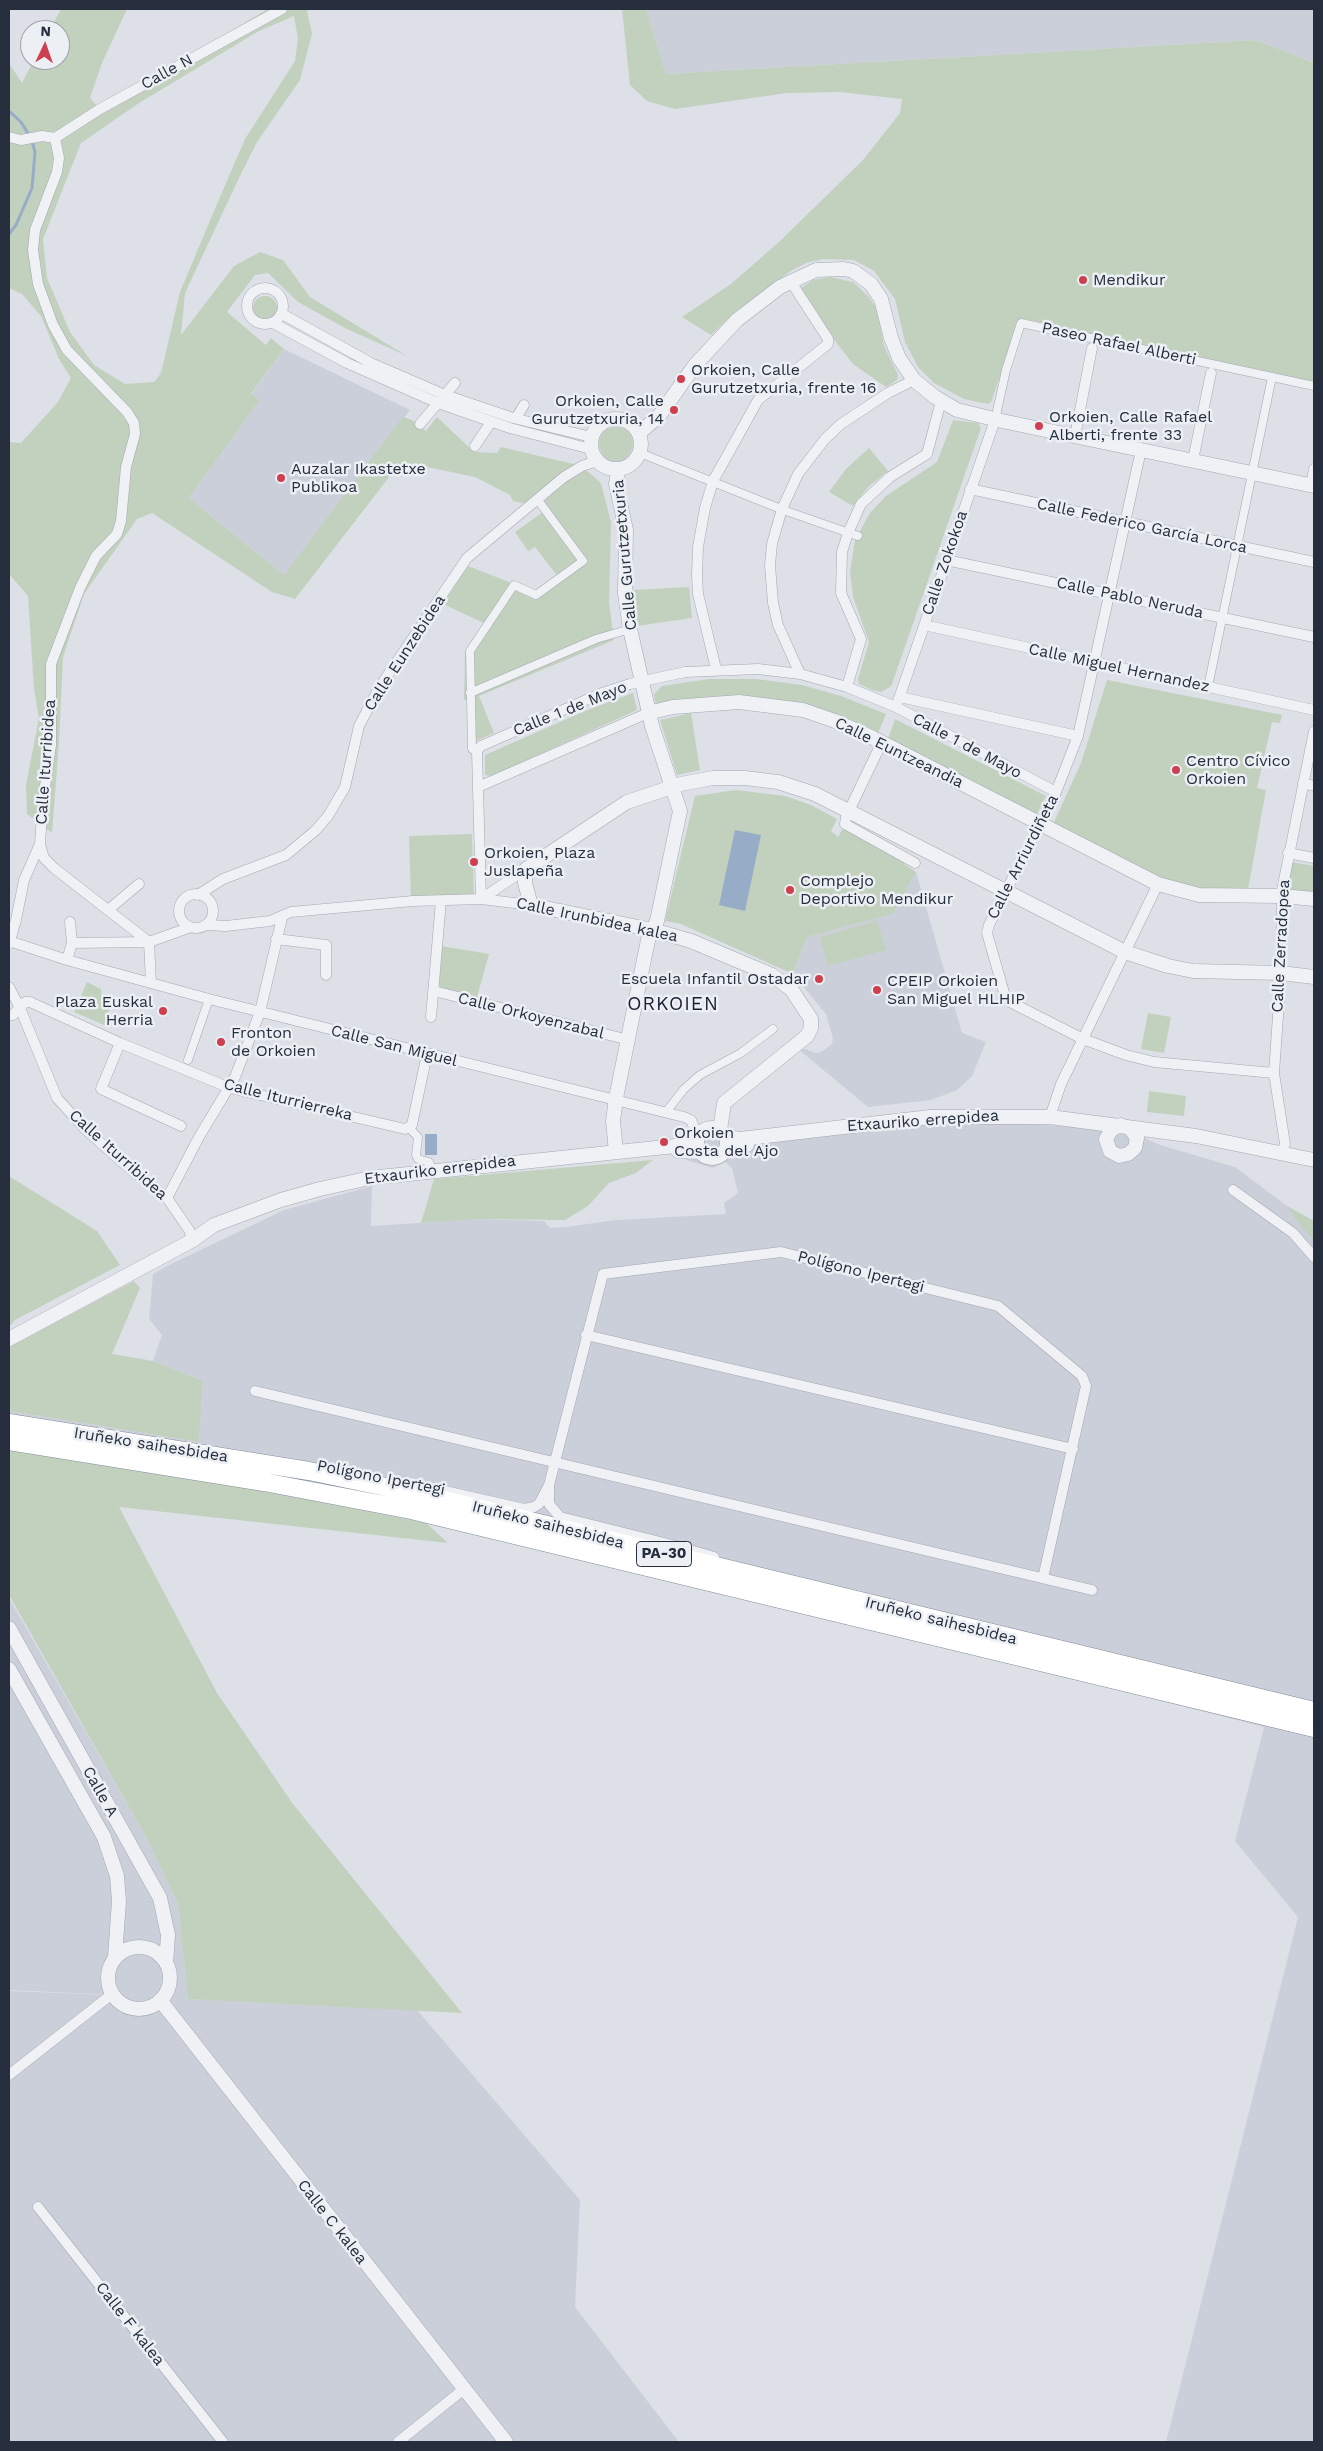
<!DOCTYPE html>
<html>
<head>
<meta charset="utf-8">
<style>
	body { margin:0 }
	#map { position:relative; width:1323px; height:2451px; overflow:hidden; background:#dde0e7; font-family:"Work Sans",sans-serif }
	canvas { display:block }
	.frame { position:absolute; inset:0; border:10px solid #262e3d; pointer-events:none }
	.north { position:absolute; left:20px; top:20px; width:50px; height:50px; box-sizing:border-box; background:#eceff4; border:1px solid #9da2ab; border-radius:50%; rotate:3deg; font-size:14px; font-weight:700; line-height:20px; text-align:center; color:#262e3d }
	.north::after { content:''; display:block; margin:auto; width:18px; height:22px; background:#ce3f4f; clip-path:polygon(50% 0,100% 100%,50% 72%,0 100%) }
</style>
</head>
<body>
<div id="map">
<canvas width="1323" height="2451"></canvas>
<div class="frame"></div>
<div class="north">N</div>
</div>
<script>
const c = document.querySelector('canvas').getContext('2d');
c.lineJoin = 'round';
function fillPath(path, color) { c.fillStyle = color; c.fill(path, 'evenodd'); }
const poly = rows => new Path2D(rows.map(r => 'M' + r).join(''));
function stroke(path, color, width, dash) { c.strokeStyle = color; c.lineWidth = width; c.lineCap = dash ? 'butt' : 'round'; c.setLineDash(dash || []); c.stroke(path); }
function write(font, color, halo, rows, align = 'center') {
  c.font = font + ' "Work Sans",sans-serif'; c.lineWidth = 5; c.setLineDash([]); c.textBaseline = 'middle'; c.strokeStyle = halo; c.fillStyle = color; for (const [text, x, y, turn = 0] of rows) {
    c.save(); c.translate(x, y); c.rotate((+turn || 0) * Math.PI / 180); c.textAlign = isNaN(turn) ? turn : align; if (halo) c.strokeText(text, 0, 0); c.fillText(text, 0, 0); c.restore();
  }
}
fillPath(poly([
	[646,9,1314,9,1314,63,1256,40,666,74],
	[284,349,410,410,284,575,189,498,260,400,251,395],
	[916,872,962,1033,986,1042,972,1076,957,1090,931,1100,868,1107,798,1049,806,1049,815,1053,821,1052,832,1044,833,1038,826,1014,793,974,807,937,893,914],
	[923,1118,1112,1129,1140,1136,1160,1145,1235,1167,1287,1206,1314,1241,1314,2442,1166,2442,1298,1917,1235,1841,1264,1727,1111,1688,426,1523,197,1478,9,1449,9,1411,199,1442,203,1381,153,1361,162,1335,149,1319,153,1274,169,1265,284,1210,372,1186,371,1226,479,1219,544,1221,550,1228,566,1227,616,1220,726,1214,724,1203,738,1193,732,1168,725,1162,713,1168,686,1160,691,1144,707,1133,716,1132,726,1136],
	[9,1598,147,1839,178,1904,188,1999,417,2010,580,2200,575,2307,679,2442,9,2442,9,1991,138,1996,9,1990]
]), '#cbcfd9');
fillPath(poly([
	[61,9,127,9,102,63,90,98,99,108,268,9,315,9,307,11,312,34,300,80,257,142,239,178,185,293,181,335,234,266,260,252,283,260,310,297,407,356,345,328,298,302,268,273,255,275,227,312,266,345,271,338,284,349,251,394,260,400,189,498,284,575,403,417,412,420,426,431,437,417,474,452,497,453,501,447,582,466,531,505,513,501,510,495,475,477,418,465,393,472,295,599,272,592,152,513,137,519,84,594,63,657,59,742,52,833,27,814,26,785,39,718,34,689,28,596,9,574,9,442,21,443,58,402,71,378,59,359,41,316,22,294,9,288,9,63,22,83,34,60,60,60,60,30,50,30],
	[294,16,298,39,295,61,245,139,217,204,180,292,161,373,154,382,125,384,94,365,70,332,47,278,43,239,81,143,139,103,259,31],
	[622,9,646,9,666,74,1256,40,1314,63,1314,382,1020,318,991,402,988,404,964,399,934,383,918,367,905,342,895,299,874,271,854,260,823,259,806,263,791,271,735,312,711,335,682,317,731,284,780,241,863,160,900,113,902,99,840,92,787,93,675,109,647,101,630,85],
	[830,277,853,282,869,297,877,309,884,346,898,375,897,380,886,387,853,364,835,341,801,288,813,280],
	'253 308a12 12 0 1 1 24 0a12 12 0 1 1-24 0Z',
	[953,420,978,423,981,428,892,684,890,687,881,692,872,690,859,684,858,679,869,642,853,597,850,572,855,540,870,513,886,496,937,462],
	'599 444a17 17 0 1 1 34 0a17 17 0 1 1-34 0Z',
	[869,448,888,471,869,486,853,506,829,492,846,469],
	[586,470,601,483,611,522,609,602,614,640,479,696,494,733,472,743,471,698,464,700,465,653,484,623,443,604,468,566,509,582,517,591,537,600,588,562,544,501,564,482],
	[546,510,583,561,559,578,535,547,528,551,515,532],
	[689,587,692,618,637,626,633,590],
	[709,679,756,679,802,685,841,696,886,714,878,733,825,712,796,704,656,706,654,694,662,686],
	[1107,680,1282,715,1280,723,1272,722,1257,788,1266,790,1247,895,1199,895,1051,829,1081,763],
	[633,693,637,710,492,776,485,775,485,755,585,711],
	[691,713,700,770,677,775,660,720],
	[895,719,1046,796,1037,814,888,739],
	[736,790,785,796,811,805,837,819,831,831,838,837,842,830,846,830,906,861,904,864,916,872,893,914,807,937,793,974,681,924,665,921,695,796],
	[472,834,474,897,411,899,409,836],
	[1292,862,1314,866,1314,895,1292,893,1288,888],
	[877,921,886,950,828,966,820,937],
	[441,946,489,954,477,997,441,988,439,984],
	[87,982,101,989,102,1000,111,1005,104,1025,74,1012],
	[1148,1013,1171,1017,1164,1053,1141,1049],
	[1149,1091,1186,1096,1184,1116,1147,1112],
	[653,1160,636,1173,609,1183,588,1206,565,1220,479,1219,421,1223,434,1179],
	[9,1176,97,1231,120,1265,15,1320,9,1327],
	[1287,1206,1314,1221,1314,1241,1300,1225],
	[134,1281,140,1288,112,1354,153,1361,203,1381,199,1442,9,1411,9,1347],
	[9,1449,197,1478,426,1523,448,1543,119,1507,217,1693,293,1804,462,2013,188,1999,178,1904,147,1839,9,1595]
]), '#c2d1be');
fillPath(poly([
	[735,830,761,835,745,911,719,905],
	[425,1134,437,1134,437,1155,425,1155]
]), '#97acc7');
stroke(poly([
	[9,111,21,122,29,135],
	[9,234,16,225,32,188,35,152,32,141]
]), '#97acc7', 3);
const pedestrian = poly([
	[995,420,1006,370,1021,323,1314,386],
	[640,453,786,511,858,536],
	[1208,687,1272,377],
	[470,693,596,639,630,629],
	[477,751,472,749,470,651,514,585,536,595,583,561,537,499],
	[188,1060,209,999],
	[666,1112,684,1089,700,1075,741,1053,773,1029],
	[409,1128,418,1137,416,1155,418,1159,429,1162,432,1170]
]);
const minor = poly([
	[9,137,21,140,42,136,55,138,59,158,57,172,35,230,33,250,38,284,53,325,67,350,127,412,134,423,135,434,126,467,121,521,117,534,96,556,80,588,51,664,51,745,43,800,40,844,24,880,16,920,9,944],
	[55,138,100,109,282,9],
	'247 306a18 18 0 1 1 36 0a18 18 0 1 1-36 0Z',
	[282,314,371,363,445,395,513,418,591,437],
	[273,323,347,363,438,403,510,428,591,449],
	[516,418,524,405],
	[420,424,455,383],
	[1075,436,1092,348],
	[475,446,491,422],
	[1141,450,1078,736,1056,792,989,925,987,933,1005,996,1010,1002,1083,1039,1126,1055,1154,1062,1274,1073,1285,1144,1282,1153],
	[1193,460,1211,373],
	[1311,485,1314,469],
	[970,489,1314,562],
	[946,560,1314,637],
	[924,625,1314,710],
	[716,669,698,594,697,575,698,547,705,508,713,481,758,400,828,344,828,339,791,282],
	[800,674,778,625,773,603,770,565,772,544,782,509,798,474,825,439,841,424,888,393,914,380],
	[847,687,861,639,841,593,842,552,848,533,861,504,890,477,927,454,941,401],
	[900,697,1078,736],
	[896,707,995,420],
	[882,742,846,817,845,824,915,863],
	[1303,783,1314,786],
	[478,787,648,713],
	[40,844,44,858,54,868,149,942,191,927],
	[1288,853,1314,858],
	'179 911a17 17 0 1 1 34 0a17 17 0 1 1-34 0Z',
	[198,895,223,879,286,855,316,830,328,816,345,787,359,726,379,688,467,558,564,477,582,466,597,461],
	[481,899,477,751,481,746,602,693,630,684,685,672,758,669,800,674,847,687,896,707,1056,792],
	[481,899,526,869],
	[108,910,139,884],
	[70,922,72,943],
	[205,925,226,926,270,921,291,912,413,901,481,899,531,905],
	[276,939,326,945,326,975],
	[9,941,67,960,209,999,684,1117,691,1120,698,1137],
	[67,960,72,943,149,942,151,983],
	[9,987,20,1008,57,1098,84,1128,123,1163,167,1198,189,1230,193,1240],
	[434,991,629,1040],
	[9,1016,13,1015,25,1002,30,1002,120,1043,230,1088,405,1129,412,1125,427,1054],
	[431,1017,441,901],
	[120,1043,101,1089,181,1126],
	[1274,1073,1281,973,1282,890,1314,731],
	[1050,1117,1061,1084,1158,884],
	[1233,1190,1293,1233,1314,1257],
	[167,1198,199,1137,235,1077,260,1012,282,918],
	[586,1335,1073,1449],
	[255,1391,1092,1590],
	[405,1482,524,1509,534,1507,539,1504,549,1485],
	[714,1557,676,1546,560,1517,549,1504,549,1485,603,1274,781,1252,998,1306,1082,1376,1086,1386,1043,1578],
	[9,2075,112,1994],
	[38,2207,223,2442],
	[398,2442,464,2389]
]);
const tertiary = poly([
	'591 444a25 25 0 1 1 50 0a25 25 0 1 1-50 0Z',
	[639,433,659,416,695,365,737,320,780,287,816,270,844,269,853,271,871,284,881,299,891,338,899,358,914,380,935,397,957,410,1002,421,1314,486],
	[648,713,673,707,739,702,803,710,835,721,873,738,1158,884,1199,895,1282,896,1314,899],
	[1121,1125,1112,1129,1106,1139,1110,1151,1119,1156,1128,1154,1135,1148,1137,1138,1130,1128],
	'697 1143a15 15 0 1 1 30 0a15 15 0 1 1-30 0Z',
	[720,1130,724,1103,807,1036,811,1028,811,1019,791,989,772,975,691,941,653,930,531,905,525,883,526,869,627,802,681,784,713,778,745,778,778,782,815,794,1125,952,1168,966,1193,971,1281,973,1314,977],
	[726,1136,740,1139,930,1117,1050,1117,1196,1136,1314,1160],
	[725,1150,747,1145],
	[678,1151,701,1152],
	[616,1152,613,1121,616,1098,648,940,657,921,680,811,652,726,630,629,625,593,626,530,616,484,618,469],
	[9,1339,193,1240,214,1225,281,1200,320,1189,370,1178,675,1146,691,1144,697,1140],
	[9,1628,160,1898,168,1935,166,1963],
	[9,1669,104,1837,117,1876,119,1901,115,1957],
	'108 1978a31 31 0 1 1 62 0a31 31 0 1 1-62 0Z',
	[160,2000,506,2442]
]);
const trunk = poly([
	[9,1423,309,1471,415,1493,1314,1711],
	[9,1441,264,1482,411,1510,1314,1728]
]);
stroke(pedestrian, '#a2a7b1', 9);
stroke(minor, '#a2a7b1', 11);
stroke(tertiary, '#a2a7b1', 15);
stroke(trunk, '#848d9d', 19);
stroke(pedestrian, '#eff1f5', 8);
stroke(minor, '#eff1f5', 10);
stroke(tertiary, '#eff1f5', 14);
stroke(trunk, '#fff', 18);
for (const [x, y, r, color] of [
	[1083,280,5,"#ce3f4f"],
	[681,379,5,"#ce3f4f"],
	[674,410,5,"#ce3f4f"],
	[1039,426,5,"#ce3f4f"],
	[281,478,5,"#ce3f4f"],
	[1176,770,5,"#ce3f4f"],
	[474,862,5,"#ce3f4f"],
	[790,890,5,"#ce3f4f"],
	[819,979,5,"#ce3f4f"],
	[877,990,5,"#ce3f4f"],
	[163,1011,5,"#ce3f4f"],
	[221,1042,5,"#ce3f4f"],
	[664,1142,5,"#ce3f4f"]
]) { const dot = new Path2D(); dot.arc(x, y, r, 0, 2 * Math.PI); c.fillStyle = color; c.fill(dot); stroke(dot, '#eceff4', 2); }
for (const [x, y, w] of [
	[664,1554,55]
]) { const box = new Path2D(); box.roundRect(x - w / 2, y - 12.5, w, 25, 4); c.fillStyle = '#eceff4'; c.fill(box); stroke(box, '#262e3d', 1); }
write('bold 15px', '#262e3d', null, [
	["PA-30",664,1554]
]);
write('16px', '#262e3d', '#eceff4', [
	["Calle N",167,72,-29],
	["Paseo Rafael Alberti",1119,344,12],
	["Calle Federico García Lorca",1142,526,12],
	["Calle Gurutzetxuria",625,555,-95],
	["Calle Zokokoa",945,563,-71],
	["Calle Pablo Neruda",1130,598,12],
	["Calle Eunzebidea",405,653,-57],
	["Calle Miguel Hernandez",1119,668,12],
	["Calle 1 de Mayo",570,709,-22],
	["Calle 1 de Mayo",967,746,28],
	["Calle Euntzeandia",899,753,26],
	["Calle Iturribidea",46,762,-86],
	["Calle Arriurdiñeta",1023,857,-63],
	["Calle Irunbidea kalea",597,920,12],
	["Calle Zerradopea",1281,946,-87],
	["Calle Orkoyenzabal",531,1016,14],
	["Calle San Miguel",394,1046,14],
	["Calle Iturrierreka",288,1100,14],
	["Etxauriko errepidea",923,1121,-4],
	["Calle Iturribidea",118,1155,42],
	["Etxauriko errepidea",440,1170,-7],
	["Polígono Ipertegi",861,1272,14],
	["Iruñeko saihesbidea",151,1445,9],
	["Polígono Ipertegi",381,1478,11],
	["Iruñeko saihesbidea",548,1525,14],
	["Iruñeko saihesbidea",941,1621,14],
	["Calle A",100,1792,61],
	["Calle C kalea",332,2222,52],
	["Calle F kalea",130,2324,52]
]);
write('16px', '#262e3d', '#eceff4', [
	["Mendikur",1093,280],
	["Orkoien, Calle",691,370],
	["Gurutzetxuria, frente 16",691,388],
	["Orkoien, Calle",664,401,"right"],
	["Gurutzetxuria, 14",664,419,"right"],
	["Orkoien, Calle Rafael",1049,417],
	["Alberti, frente 33",1049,435],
	["Auzalar Ikastetxe",291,469],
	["Publikoa",291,487],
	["Centro Cívico",1186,761],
	["Orkoien",1186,779],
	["Orkoien, Plaza",484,853],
	["Juslapeña",484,871],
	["Complejo",800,881],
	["Deportivo Mendikur",800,899],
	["Escuela Infantil Ostadar",809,979,"right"],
	["CPEIP Orkoien",887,981],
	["San Miguel HLHIP",887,999],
	["Plaza Euskal",153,1002,"right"],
	["Herria",153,1020,"right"],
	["Fronton",231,1033],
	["de Orkoien",231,1051],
	["Orkoien",674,1133],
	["Costa del Ajo",674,1151]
], 'left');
c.letterSpacing = '1px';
write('19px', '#191f2e', '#eceff4', [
	["ORKOIEN",673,1004]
]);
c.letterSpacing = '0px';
</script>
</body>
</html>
